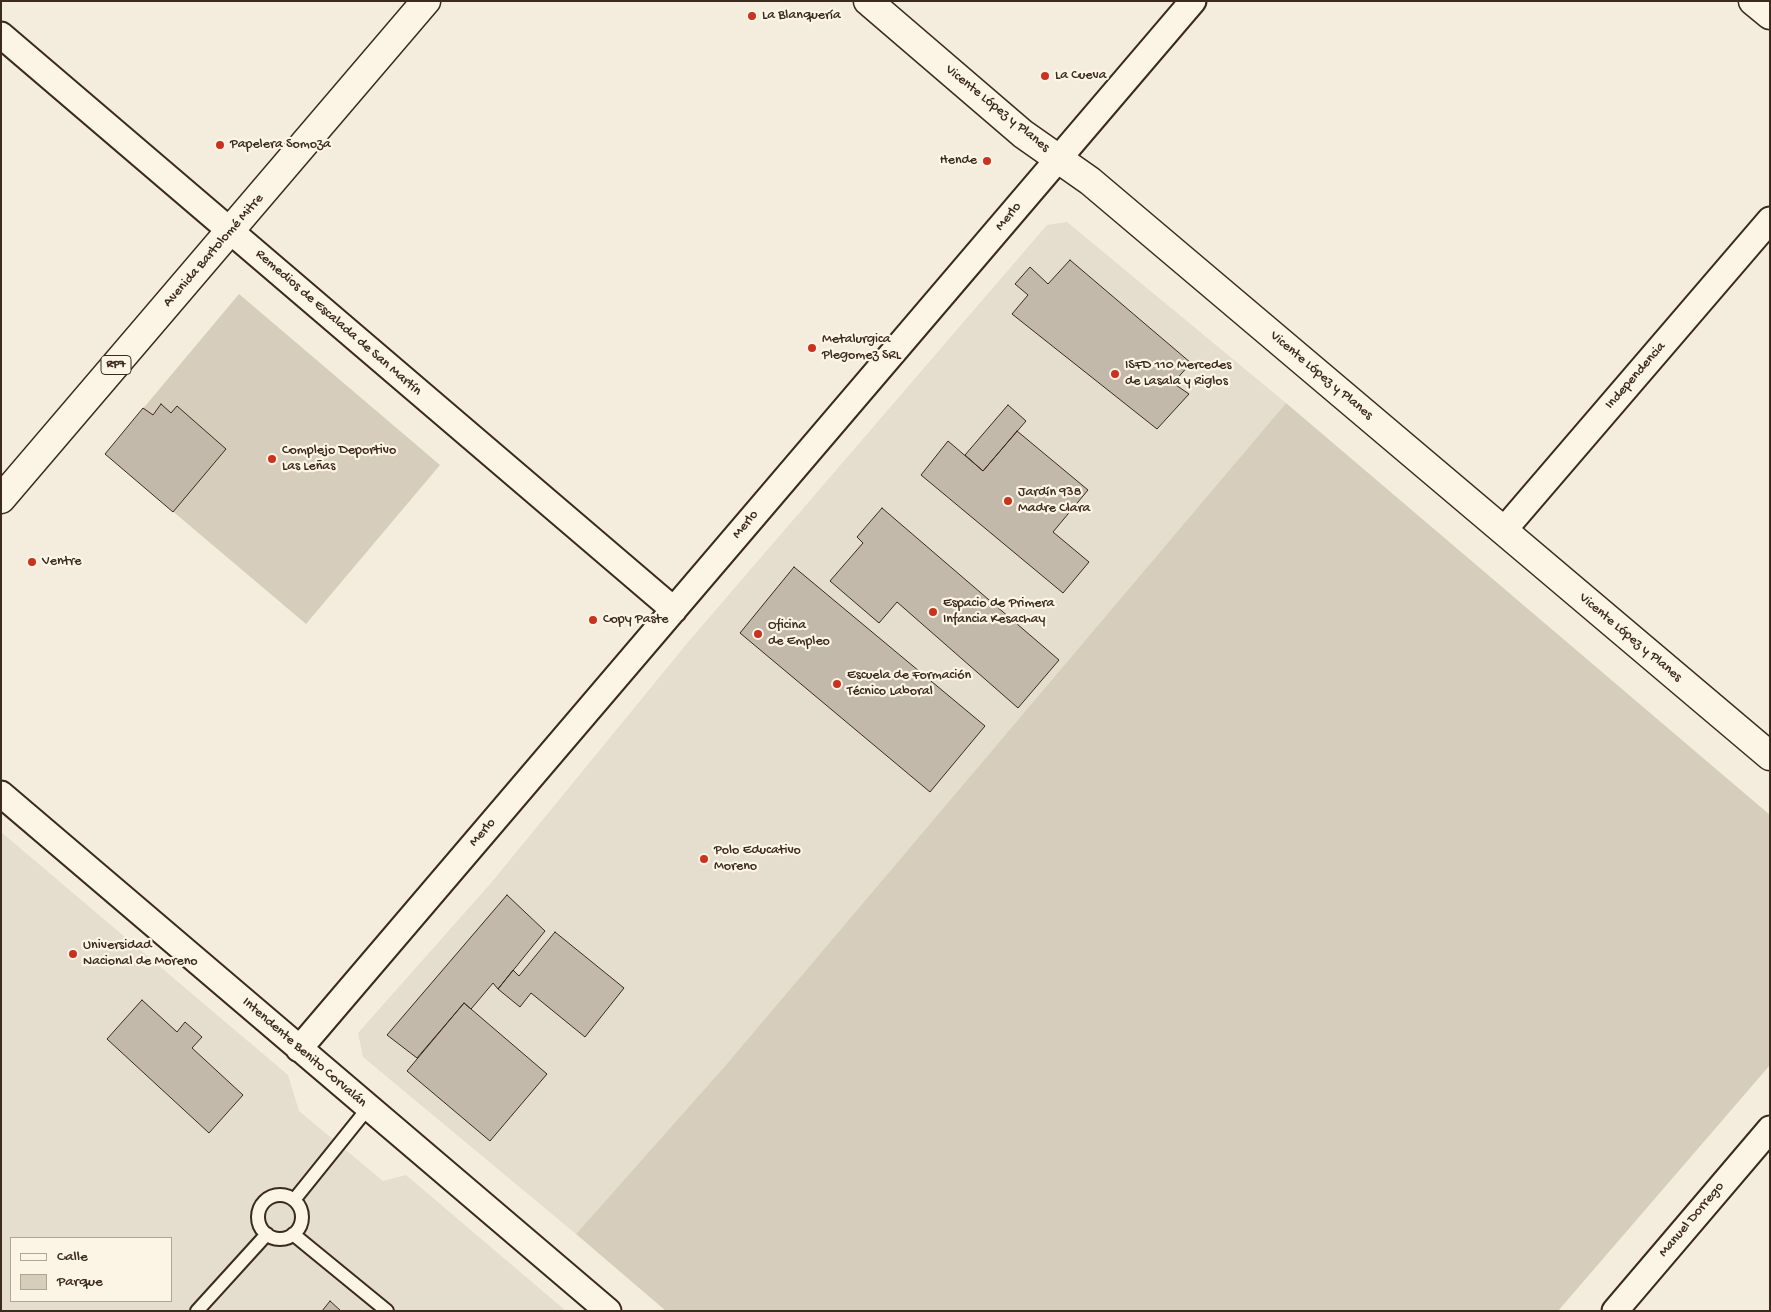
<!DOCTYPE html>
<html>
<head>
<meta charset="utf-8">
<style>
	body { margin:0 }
	#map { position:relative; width:1771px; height:1312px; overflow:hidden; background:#f4eddd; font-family:"Gochi Hand",sans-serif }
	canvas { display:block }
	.frame { position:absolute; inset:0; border:2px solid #3b2a1e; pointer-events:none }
	.legend { position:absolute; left:10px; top:1237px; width:162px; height:65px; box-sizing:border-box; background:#fcf5e5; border:1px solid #afa495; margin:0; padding:6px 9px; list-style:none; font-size:15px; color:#3b2a1e }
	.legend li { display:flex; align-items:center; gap:10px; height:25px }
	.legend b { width:25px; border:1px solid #afa495 }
</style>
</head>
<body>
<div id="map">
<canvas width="1771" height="1312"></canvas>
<div class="frame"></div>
<ul class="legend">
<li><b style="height:6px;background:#fcf5e5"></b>Calle</li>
<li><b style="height:14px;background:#d6cdbd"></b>Parque</li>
</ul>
</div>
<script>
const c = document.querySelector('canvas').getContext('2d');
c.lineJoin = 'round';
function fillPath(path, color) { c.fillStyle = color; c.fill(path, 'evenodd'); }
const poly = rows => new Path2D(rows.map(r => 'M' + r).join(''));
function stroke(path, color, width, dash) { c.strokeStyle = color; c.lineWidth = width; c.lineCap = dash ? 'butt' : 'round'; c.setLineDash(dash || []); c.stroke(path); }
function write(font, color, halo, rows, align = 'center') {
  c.font = font + ' "Gochi Hand",sans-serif'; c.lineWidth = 4.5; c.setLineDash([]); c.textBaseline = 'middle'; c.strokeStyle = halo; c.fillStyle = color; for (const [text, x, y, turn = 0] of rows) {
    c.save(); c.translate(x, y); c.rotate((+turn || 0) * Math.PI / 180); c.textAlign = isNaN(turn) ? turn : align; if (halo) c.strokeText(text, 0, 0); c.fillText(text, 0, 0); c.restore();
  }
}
fillPath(poly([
	[1067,222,1286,403,725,1066,576,1234,363,1057,358,1033,491,883,689,641,1047,225],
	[1,832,288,1075,299,1111,383,1181,406,1175,566,1311,1,1311],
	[11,1238,171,1238,171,1301,11,1301]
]), '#e5ddce');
fillPath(poly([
	[239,294,440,465,306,624,105,454],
	[1286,403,1770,815,1770,1065,1558,1311,666,1311,576,1234,725,1066]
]), '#d6cdbd');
const building = poly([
	[1070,260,1191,363,1173,383,1189,394,1157,429,1012,314,1028,295,1015,284,1030,267,1048,284,1070,260],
	[161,404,171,413,177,406,226,449,173,512,105,454,143,408,153,415,161,404],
	[1008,405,1026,421,983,471,965,455,1008,405],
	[1017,431,1088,490,1053,532,1089,562,1063,593,921,475,948,441,983,471,1017,431],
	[882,508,1059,660,1018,708,897,602,879,623,830,581,863,543,857,537,882,508],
	[794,567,985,726,930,792,740,633,794,567],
	[507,895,545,931,498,989,493,983,471,1009,464,1003,417,1058,387,1035,507,895],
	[555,932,624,988,585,1037,531,993,520,1007,498,989,513,970,519,976,555,932],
	[142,1000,177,1032,185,1022,202,1037,192,1048,243,1095,209,1133,107,1039,142,1000],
	[464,1003,547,1074,490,1141,407,1071,464,1003],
	[330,1301,341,1311,322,1311,330,1301]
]);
fillPath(building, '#c3b9aa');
stroke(building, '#3b2a1e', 1);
const lane = poly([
	'258 1217a22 22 0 1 1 44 0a22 22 0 1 1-44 0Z',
	[294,1200,368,1108],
	[293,1234,387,1311],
	[197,1311,267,1234]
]);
const street = poly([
	[1,35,674,610],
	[1503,531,1770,220],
	[1,794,608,1311],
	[299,1049,1193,1],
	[1615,1311,1770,1129]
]);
const secondary = poly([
	[868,1,1023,134,1090,181,1770,756],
	[1753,1,1770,15]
]);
const primary = poly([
	[1,499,426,1]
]);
stroke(lane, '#3b2a1e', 16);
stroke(street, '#3b2a1e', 29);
stroke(secondary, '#3b2a1e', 31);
stroke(primary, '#3b2a1e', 31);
stroke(lane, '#fcf5e5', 12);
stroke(street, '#fcf5e5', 25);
stroke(secondary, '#fcf5e5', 28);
stroke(primary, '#fcf5e5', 28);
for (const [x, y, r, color] of [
	[752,16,5,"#c8321e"],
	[1045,76,5,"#c8321e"],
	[220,145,5,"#c8321e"],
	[987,161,5,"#c8321e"],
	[812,348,5,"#c8321e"],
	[1115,374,5,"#c8321e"],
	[272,459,5,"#c8321e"],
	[1008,501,5,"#c8321e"],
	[32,562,5,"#c8321e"],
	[933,612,5,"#c8321e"],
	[593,620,5,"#c8321e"],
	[758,634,5,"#c8321e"],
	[837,684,5,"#c8321e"],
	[704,859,5,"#c8321e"],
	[73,954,5,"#c8321e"]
]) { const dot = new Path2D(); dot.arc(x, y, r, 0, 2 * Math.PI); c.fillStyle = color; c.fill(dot); stroke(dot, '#fcf5e5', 2); }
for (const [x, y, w] of [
	[116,365,30]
]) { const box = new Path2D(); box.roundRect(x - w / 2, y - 9.5, w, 19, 4); c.fillStyle = '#fcf5e5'; c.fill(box); stroke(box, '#3b2a1e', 1); }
write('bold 12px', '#3b2a1e', null, [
	["RP7",116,365]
]);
write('14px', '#3b2a1e', '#fcf5e5', [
	["La Blanquería",762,16],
	["La Cueva",1055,76],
	["Papelera Somoza",230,145],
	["Hende",977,161,"right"],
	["Metalurgica",822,340],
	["Plegomez SRL",822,356],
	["ISFD 110 Mercedes",1125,366],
	["de Lasala y Riglos",1125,382],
	["Complejo Deportivo",282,451],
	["Las Leñas",282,467],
	["Jardín 938",1018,493],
	["Madre Clara",1018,509],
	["Ventre",42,562],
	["Espacio de Primera",943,604],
	["Infancia Kesachay",943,620],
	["Copy Paste",603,620],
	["Oficina",768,626],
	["de Empleo",768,642],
	["Escuela de Formación",847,676],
	["Técnico Laboral",847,692],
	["Polo Educativo",714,851],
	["Moreno",714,867],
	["Universidad",83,946],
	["Nacional de Moreno",83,962]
], 'left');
write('14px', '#3b2a1e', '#fcf5e5', [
	["Vicente López y Planes",997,109,39],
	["Merlo",1009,217,-50],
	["Avenida Bartolomé Mitre",214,251,-49],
	["Remedios de Escalada de San Martín",338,323,41],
	["Vicente López y Planes",1321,376,40],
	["Independencia",1636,376,-49],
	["Merlo",746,525,-50],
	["Vicente López y Planes",1630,638,40],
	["Merlo",483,833,-49],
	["Intendente Benito Corvalán",304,1053,41],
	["Manuel Dorrego",1692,1220,-50]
]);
</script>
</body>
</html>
